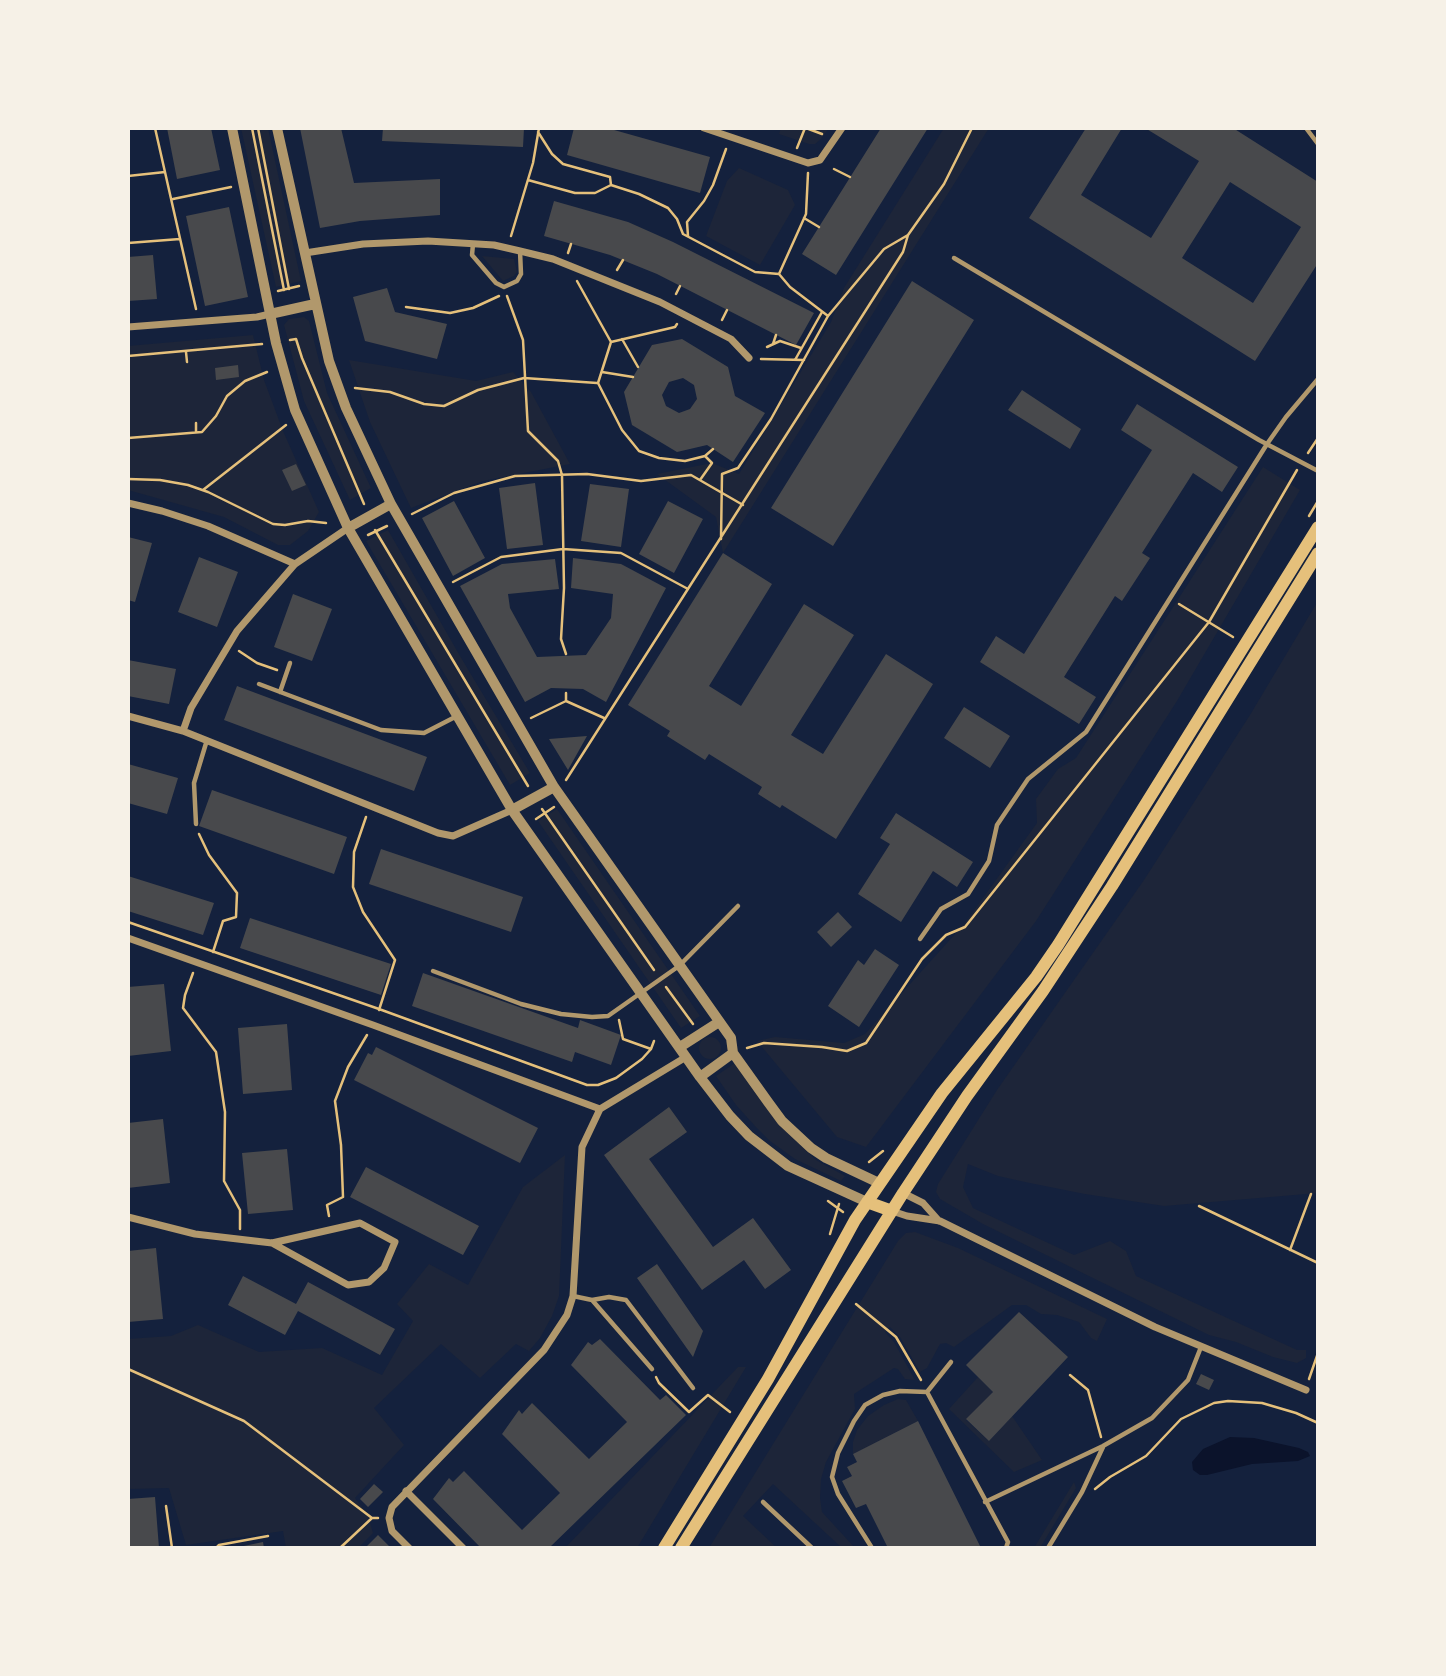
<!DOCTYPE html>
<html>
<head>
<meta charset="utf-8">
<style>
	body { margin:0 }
	#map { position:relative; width:1446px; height:1676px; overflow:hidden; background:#14213d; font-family:"Titillium Web",sans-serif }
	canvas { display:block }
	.frame { position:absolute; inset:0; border:130px solid #f6f1e7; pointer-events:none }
</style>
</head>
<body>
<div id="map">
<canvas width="1446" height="1676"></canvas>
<div class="frame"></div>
</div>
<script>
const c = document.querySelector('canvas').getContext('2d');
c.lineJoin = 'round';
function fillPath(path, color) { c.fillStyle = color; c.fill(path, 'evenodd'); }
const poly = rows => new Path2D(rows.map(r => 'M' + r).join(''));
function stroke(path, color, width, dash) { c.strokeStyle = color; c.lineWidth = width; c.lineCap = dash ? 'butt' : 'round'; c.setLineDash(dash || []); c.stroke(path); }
fillPath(poly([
	[241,128,268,128,301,281,276,287],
	[781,128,804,129,829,128,821,139,815,144,809,144,779,134],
	[944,128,989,128,723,553,716,517,657,474,712,463,739,474,831,322,844,288],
	[739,168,788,190,795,205,760,265,706,236,727,181],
	[482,256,514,259,517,272,514,276,503,281],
	[304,317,309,321,327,393,371,488,350,500,304,401,284,325,289,319],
	[253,335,264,380,283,431,319,512,308,531,290,545,278,545,224,517,128,490,128,346],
	[349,360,476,381,513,372,531,392,570,464,483,481,411,508,370,422],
	[1263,467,1300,490,1177,701,1036,921,866,1147,837,1137,757,1041,775,1037,844,1043,865,1034,965,923,1037,823,1036,799,1058,769,1076,758],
	[388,530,460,656,530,773,510,785,366,541],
	[1318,601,1318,1193,1164,1206,1085,1194,1025,1182,998,1176,968,1164,963,1187,973,1208,1074,1255,1110,1241,1126,1251,1136,1276,1297,1350,1306,1350,1306,1358,1297,1363,1273,1357,1236,1342,1209,1335,983,1224,940,1199,936,1192,938,1184,997,1090,1144,880,1250,715],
	[557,809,700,1016,681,1028,538,821],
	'699 1048a11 11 0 1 1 22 0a11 11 0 1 1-22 0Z',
	[735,1063,782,1128,816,1160,845,1176,841,1181,795,1159,770,1141,755,1126,736,1105,716,1076],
	[565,1155,559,1296,552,1316,540,1338,529,1351,516,1344,480,1378,441,1344,374,1408,404,1445,355,1498,368,1515,373,1533,358,1548,286,1548,283,1531,186,1545,169,1488,128,1489,128,1339,171,1336,198,1325,259,1352,322,1348,382,1375,413,1321,397,1304,429,1264,468,1285,523,1187],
	[915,1232,958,1248,1107,1319,1097,1341,1091,1338,1079,1322,1057,1315,1041,1314,1026,1305,1012,1305,954,1347,946,1343,940,1344,927,1368,920,1372,900,1337,890,1327,885,1332,894,1342,915,1380,905,1379,898,1369,894,1368,854,1394,855,1409,826,1462,821,1479,820,1498,822,1512,855,1548,842,1548,773,1484,743,1516,777,1548,709,1548,898,1241,906,1233],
	[738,1367,746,1367,637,1548,565,1548],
	[978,1377,993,1392,966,1420,989,1441,1012,1416,1042,1460,1014,1472,949,1409],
	[898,1399,906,1400,918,1421,853,1454,853,1442,857,1430,868,1416,884,1405],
	[1074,1482,1076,1488,1040,1548,1034,1548]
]), '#1d2539');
fillPath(poly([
	[1230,1437,1254,1438,1299,1448,1308,1452,1310,1456,1298,1461,1252,1464,1207,1475,1200,1475,1193,1470,1192,1462,1203,1449]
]), '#0b132b');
fillPath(poly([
	[167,128,211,128,220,170,177,179],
	[300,128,341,128,354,183,440,179,440,215,360,221,320,228],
	[383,128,524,128,523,147,382,141],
	[574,128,607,128,710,157,700,193,567,155],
	[881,128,928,128,836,275,802,254],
	[1086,128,1122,128,1081,195,1151,238,1199,161,1145,128,1233,128,1318,182,1318,263,1255,361,1029,218],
	[1230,182,1301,227,1253,303,1182,258],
	[554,201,628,222,673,242,814,313,796,345,657,274,610,255,544,236],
	[229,207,248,297,205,306,186,216],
	[153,255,157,299,128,301,128,257],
	[912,281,974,320,833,546,771,508],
	[387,288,395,312,447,324,437,359,365,341,353,297],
	[682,339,728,367,735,396,765,413,733,462,707,445,677,452,632,425,624,392,652,345],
	[683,378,694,385,697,399,690,409,679,413,666,406,662,395,669,382],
	[238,365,239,377,216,380,215,368],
	[1022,390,1081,429,1070,449,1008,410],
	[1137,404,1238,467,1222,492,1193,473,1142,553,1150,558,1122,601,1115,596,1064,677,1096,697,1079,724,980,662,996,636,1024,654,1152,450,1121,430],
	[296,464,306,485,292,491,282,470],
	[535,483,543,545,507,549,499,488],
	[590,484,629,489,621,547,581,541],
	[454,501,485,558,453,576,422,518],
	[668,501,703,519,674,573,639,554],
	[128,537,152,543,135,602,128,600],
	[723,553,772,584,709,686,741,706,804,604,854,635,791,735,823,754,886,654,933,684,836,839,782,805,780,808,758,794,762,787,709,754,705,760,667,736,670,731,628,705],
	[199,557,238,572,217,627,178,612],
	[573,558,621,564,666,588,606,702,583,689,551,688,525,702,460,586,502,564,555,559,559,589,508,594,510,608,537,657,586,655,611,618,613,594,571,588],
	[293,594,332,609,312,661,274,647],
	[128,660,176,669,169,704,128,696],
	[237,686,427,757,414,791,224,720],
	[964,707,1010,736,990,768,944,738],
	[587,736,568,770,549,739],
	[128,764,178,778,167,814,128,803],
	[212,790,347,837,334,874,199,826],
	[896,813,973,862,957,887,933,871,901,922,858,894,890,844,880,838],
	[381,849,523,897,511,932,369,884],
	[128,876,214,903,203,935,128,911],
	[838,912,852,927,831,947,817,932],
	[250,918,391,964,381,995,240,948],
	[875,949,899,965,859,1027,828,1006,858,960,864,965],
	[423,973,578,1028,580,1020,621,1035,611,1065,575,1052,572,1062,412,1006],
	[164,984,171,1051,128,1056,128,987],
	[287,1024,292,1090,243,1094,238,1028],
	[376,1047,538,1128,520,1163,354,1080,368,1053,372,1055],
	[669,1107,687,1132,649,1159,713,1247,753,1218,791,1270,765,1289,744,1260,702,1290,604,1155],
	[163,1119,170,1183,128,1188,128,1123],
	[287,1149,293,1210,248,1214,242,1153],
	[366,1167,479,1226,463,1255,350,1197],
	[156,1248,163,1319,128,1322,128,1251],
	[657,1264,703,1331,693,1357,637,1278],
	[243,1276,296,1304,308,1282,395,1329,380,1355,298,1311,285,1335,228,1305],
	[1019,1312,1068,1357,989,1441,966,1419,993,1392,966,1365],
	[600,1339,660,1400,666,1395,686,1415,549,1548,481,1548,433,1499,449,1478,453,1482,464,1471,522,1530,560,1493,502,1434,519,1410,522,1414,532,1403,589,1459,627,1422,571,1365,588,1342,592,1345],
	[1201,1374,1214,1380,1209,1390,1196,1384],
	[918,1421,981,1548,888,1548,866,1504,856,1508,842,1481,852,1476,847,1467,857,1462,853,1454],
	[374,1484,383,1492,368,1507,360,1499],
	[155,1497,159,1548,128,1548,128,1499],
	[378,1535,391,1548,365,1548],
	[263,1542,264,1548,239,1548,239,1547]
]), '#48494c');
stroke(poly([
	[155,128,196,309],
	[252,128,284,290],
	[258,128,289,289],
	[806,128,822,134],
	[538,132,552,154,563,164,610,177,611,185],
	[797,148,805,128],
	[834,169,850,177],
	[808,173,806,214,779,274,790,287,828,316],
	[128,176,165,172],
	[528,180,575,193,595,193,611,185,639,194,668,208,677,219,683,234,755,272,779,274],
	[173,199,231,187],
	[804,218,819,227],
	[511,236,533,163,539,128],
	[688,236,687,222,704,201,713,185,726,149],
	[128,243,180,239],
	[568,253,571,244],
	[617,270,623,260],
	[577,281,611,342,598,383,622,430,639,451,659,458,685,461,705,456,712,463,700,480],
	[278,291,299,286],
	[676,294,680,286],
	[507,296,523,340,528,431,558,461,562,475,564,588,561,639,566,654],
	[406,307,450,313,473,308,499,296],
	[722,320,727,310],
	[622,339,638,367],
	[290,340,296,339,302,358,364,504],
	[611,342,675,327,677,324],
	[773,344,776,335],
	[767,347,780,341,801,348],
	[186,352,187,362],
	[128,356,262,344],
	[761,359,804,360],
	[795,360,822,312],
	[602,372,633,377],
	[355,388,390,392,424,404,444,406,478,390,524,378,597,383],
	[196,423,196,432],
	[128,438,202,432,216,416,227,396,245,381,267,372],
	[1308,453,1318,438],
	[705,456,713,449],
	[128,479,160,480,188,485,208,492,273,524,285,525,308,521,326,523],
	[203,490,286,425],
	[412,514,454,493,515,476,587,474,641,481,691,475,743,505],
	[1309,516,1318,501],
	[375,530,528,786],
	[368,535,387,526],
	[721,539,722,474,738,468,771,419,828,316,884,249,908,235],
	[453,582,501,557,563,549,621,553,688,589],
	[1179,604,1233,637],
	[239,651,257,663,277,670],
	[566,701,566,693],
	[531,718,566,701,604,718],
	[566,780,903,252,908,235,944,184,972,128],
	[542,809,654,970],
	[366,817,354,852,353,887,363,912,395,960,379,1010],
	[536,819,554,807],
	[199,834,209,855,237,893,236,917,223,921,213,952],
	[128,922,379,1009,587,1085,598,1085,616,1078,642,1059,651,1049,654,1041],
	[193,973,185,995,183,1008,216,1052,225,1112,224,1181,240,1210,240,1229],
	[666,987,693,1024],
	[619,1020,623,1039,651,1049],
	[747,1048,764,1043,822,1047,847,1051,866,1043,922,959,946,935,965,927,1209,622,1297,470],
	[869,1162,883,1151],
	[828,1201,843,1212],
	[1199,1206,1318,1263],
	[329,1216,327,1205,343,1197,341,1145,335,1101,348,1067,367,1035],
	[830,1234,839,1204],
	[1290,1250,1311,1194],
	[856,1304,896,1337,921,1380],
	[128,1369,244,1421,372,1518],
	[1070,1375,1088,1390,1101,1437],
	[656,1377,659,1383,689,1412,708,1395,730,1412],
	[1309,1379,1318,1353],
	[1095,1489,1110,1477,1146,1456,1181,1419,1214,1403,1228,1401,1262,1403,1296,1413,1318,1423],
	[166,1506,172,1548],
	[216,1548,219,1545,268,1536],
	[340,1548,372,1518,378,1518]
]), '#e5c07b', 2.5);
stroke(poly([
	[1306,128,1318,144],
	[473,244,472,255,496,283,504,287,517,281,521,274,520,251],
	[954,258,1259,440,1318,471],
	[259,684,381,730,424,733,457,716],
	[280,692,290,663],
	[196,824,194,783,207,740],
	[920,939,941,909,968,894,989,861,997,825,1028,779,1086,732,1267,444,1286,417,1318,379],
	[433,971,521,1004,561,1014,592,1017,608,1016,679,966,738,906],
	[573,1296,592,1300,652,1369],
	[592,1300,609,1297,626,1300,693,1388],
	[951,1362,927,1392,1008,1542,1006,1548],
	[763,1502,812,1548],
	[985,1502,1103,1446,1152,1418,1188,1380,1201,1347],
	[872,1548,838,1494,832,1477,838,1453,854,1421,865,1405,883,1395,900,1391,927,1392],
	[1048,1548,1082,1492,1103,1447]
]), '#b1986c', 4.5);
stroke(poly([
	[704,128,808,163,820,160,842,128],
	[305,253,363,244,428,241,494,245,520,251,553,259,660,302,731,339,749,358],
	[128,327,257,317,270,314],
	[128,503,162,511,208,526,295,564],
	[128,716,183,731,438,833,453,836,512,810],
	[183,731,191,708,237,631,295,564,348,528],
	[128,938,373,1025,600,1109,686,1057],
	[903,1193,923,1203,939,1221],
	[892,1211,907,1216,940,1221,1155,1327,1306,1390],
	[128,1217,195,1234,272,1243,360,1223,395,1242,384,1268,369,1282,348,1285,272,1243],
	[406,1491,463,1548],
	[409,1548,392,1531,389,1518,392,1507,544,1350,567,1315,573,1296,582,1147,600,1109]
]), '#b1986c', 7);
stroke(poly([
	[232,128,276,343,295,410,348,528,512,810,700,1077,730,1116,749,1136,788,1166,867,1202],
	[277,128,329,361,346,408,391,504,554,787,731,1038,733,1053,768,1102,782,1121,811,1148,826,1158,879,1183],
	[270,314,315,304],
	[348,528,391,504],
	[512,810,554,787],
	[680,1047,719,1022],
	[700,1077,733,1053]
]), '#b1986c', 10);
stroke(poly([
	[867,1202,892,1211],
	[664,1548,768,1379,855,1220,942,1093,1036,977,1058,945,1318,527],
	[681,1548,903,1193,967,1096,1043,991,1112,886,1318,553]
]), '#e5c07b', 12);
</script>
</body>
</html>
